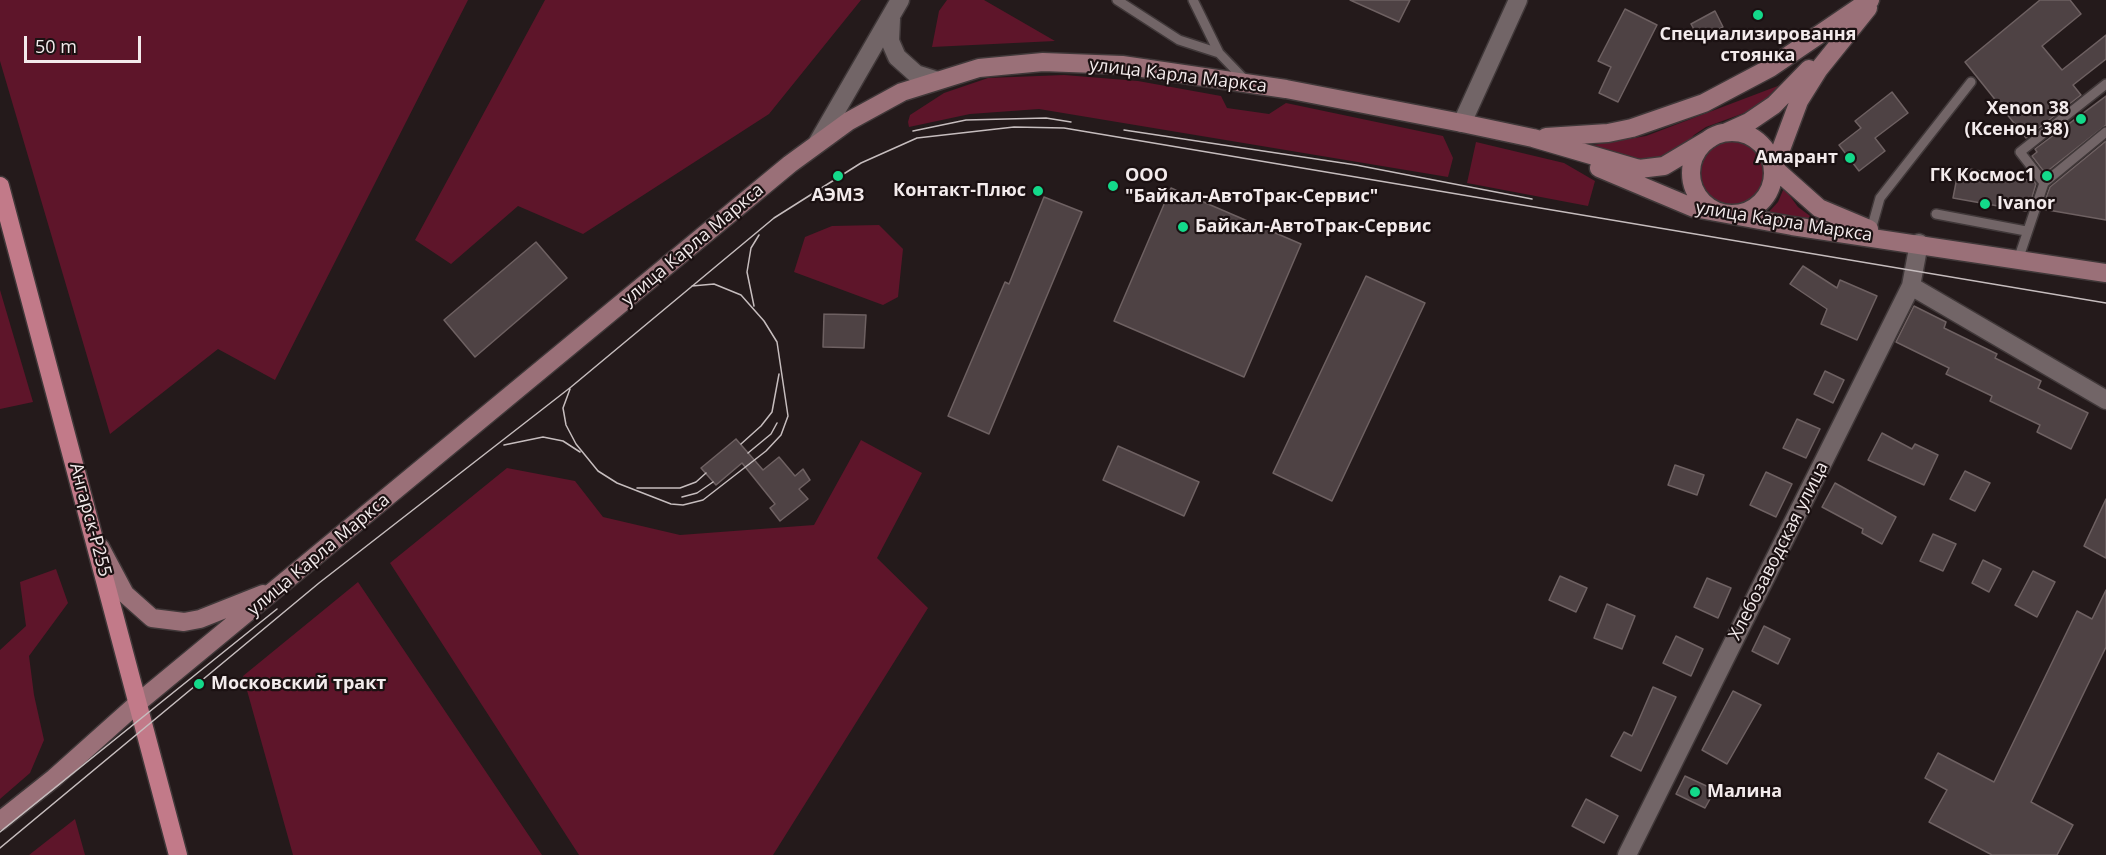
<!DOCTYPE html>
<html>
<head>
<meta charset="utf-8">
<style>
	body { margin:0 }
	#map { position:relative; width:2106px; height:855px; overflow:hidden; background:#241a1b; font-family:"Open Sans",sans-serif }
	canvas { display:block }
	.scale { position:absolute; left:24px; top:36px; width:117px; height:27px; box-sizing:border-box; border:3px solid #f3ebec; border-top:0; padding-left:8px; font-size:18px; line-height:21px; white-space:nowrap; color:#f3ebec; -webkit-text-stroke:4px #1b1112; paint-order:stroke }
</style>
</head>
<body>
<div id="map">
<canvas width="2106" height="855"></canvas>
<div class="scale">50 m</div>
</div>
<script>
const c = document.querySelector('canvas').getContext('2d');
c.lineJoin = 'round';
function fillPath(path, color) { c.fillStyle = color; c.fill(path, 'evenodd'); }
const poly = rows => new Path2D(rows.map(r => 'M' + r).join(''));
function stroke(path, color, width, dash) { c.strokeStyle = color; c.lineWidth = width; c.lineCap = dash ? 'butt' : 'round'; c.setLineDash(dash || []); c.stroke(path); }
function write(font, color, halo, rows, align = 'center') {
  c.font = font + ' "Open Sans",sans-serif'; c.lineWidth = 4.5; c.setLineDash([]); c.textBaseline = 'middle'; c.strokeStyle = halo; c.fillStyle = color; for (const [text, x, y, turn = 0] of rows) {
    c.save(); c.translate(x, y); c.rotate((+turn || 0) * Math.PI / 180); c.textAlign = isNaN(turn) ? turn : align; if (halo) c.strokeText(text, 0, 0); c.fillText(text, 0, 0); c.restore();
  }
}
fillPath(poly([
	[0,0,468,0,275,380,218,349,110,434,0,61],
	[545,0,861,0,769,114,583,234,518,206,451,264,415,240],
	[947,0,984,0,1055,41,932,47,939,11],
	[1064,75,1138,81,1221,96,1227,108,1269,114,1286,103,1443,136,1453,158,1448,177,1039,109,970,114,909,127,908,122,910,115,944,93,988,78],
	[1783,84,1766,105,1706,127,1694,135,1682,149,1653,163,1611,156,1593,145,1646,136],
	'1701 173a32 32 0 1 1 64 0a32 32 0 1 1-64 0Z',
	[1476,142,1564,163,1595,181,1588,206,1467,183],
	[1784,188,1798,207,1818,222,1766,215,1778,202],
	[879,225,903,249,898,297,883,305,794,272,805,237,832,226],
	[0,290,33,402,0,409],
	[861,440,922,473,877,558,928,608,773,855,579,855,390,563,507,468,575,481,603,517,680,535,814,525],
	[56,569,68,603,29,656,34,695,44,740,30,773,0,799,0,650,26,626,20,582],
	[358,582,542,855,293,855,243,676],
	[75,819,85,855,29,855]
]), '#5e152a');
const building = poly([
	[1350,0,1410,0,1399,22,1350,0],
	[2040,0,2070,0,2081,14,2042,46,2062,70,2106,35,2106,59,2073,85,2081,95,2026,138,1965,62,2040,0],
	[1625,9,1657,25,1618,102,1599,93,1611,67,1598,61,1625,9],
	[1715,11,1723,27,1700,40,1691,24,1715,11],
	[1892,92,1908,113,1875,138,1885,151,1859,171,1839,145,1861,128,1855,121,1892,92],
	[2106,96,2106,125,2045,173,2032,156,2037,152,2035,149,2106,96],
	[2106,141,2106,220,2042,209,2050,187,2106,141],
	[1959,167,2034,181,2036,184,2029,207,2026,211,1953,198,1959,167],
	[1171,188,1301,244,1244,377,1114,321,1171,188],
	[1044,197,1082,212,989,434,948,416,1005,282,1009,284,1044,197],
	[536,242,567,278,475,357,444,320,536,242],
	[1803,266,1837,288,1840,280,1877,296,1857,340,1821,324,1827,309,1790,284,1803,266],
	[1366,276,1425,303,1332,501,1273,473,1366,276],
	[1914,306,1946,322,1944,328,1997,354,1995,358,2041,381,2038,388,2088,413,2071,449,2037,432,2040,425,1990,401,1992,396,1946,374,1949,368,1896,342,1914,306],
	[824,314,866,315,864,348,823,347,824,314],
	[1825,371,1844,380,1833,403,1814,394,1825,371],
	[1797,419,1820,429,1806,458,1783,448,1797,419],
	[1882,433,1912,449,1915,444,1938,455,1924,485,1868,460,1882,433],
	[736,439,763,470,779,457,795,476,803,469,810,480,799,489,808,499,780,521,770,508,775,504,742,463,716,485,701,468,736,439],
	[1118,446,1199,482,1184,516,1103,480,1118,446],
	[1675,465,1704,475,1697,495,1668,485,1675,465],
	[1965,471,1990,483,1975,511,1950,499,1965,471],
	[1766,472,1792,484,1776,517,1750,505,1766,472],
	[1835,483,1896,517,1882,544,1862,533,1863,529,1822,507,1835,483],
	[2106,499,2106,558,2084,546,2106,499],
	[1933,534,1956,544,1943,571,1920,561,1933,534],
	[1983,560,2001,569,1989,592,1972,583,1983,560],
	[2033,571,2055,582,2037,617,2015,605,2033,571],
	[1560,576,1587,588,1576,612,1549,600,1560,576],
	[1707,578,1731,588,1718,618,1694,607,1707,578],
	[2106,590,2106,647,2031,802,2073,825,2057,855,1992,855,1929,822,1947,790,1925,778,1938,753,1994,782,2077,611,2092,619,2106,590],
	[1607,604,1635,616,1622,649,1594,638,1607,604],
	[1764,626,1790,639,1778,664,1752,651,1764,626],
	[1676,636,1703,649,1691,676,1663,663,1676,636],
	[1653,687,1676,697,1641,771,1611,756,1624,732,1632,736,1653,687],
	[1733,691,1761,705,1727,764,1702,750,1733,691],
	[1685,776,1715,790,1705,808,1676,794,1685,776],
	[1586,799,1618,816,1604,843,1572,826,1586,799]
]);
fillPath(building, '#4e4244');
stroke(building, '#6e6162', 1.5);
const lane = poly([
	[1117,0,1179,40,1219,53],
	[1193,0,1219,53,1245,80],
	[2044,183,2020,152,2106,84],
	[1936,214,2026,231],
	[1871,230,1880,198,1971,82],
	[2018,260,2044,183,2106,132]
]);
const street = poly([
	[891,19,890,41,897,57,916,74,935,80],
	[1462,123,1518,0],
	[818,142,900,0],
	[1911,286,2106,400],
	[1627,855,1911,286,1919,243]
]);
const secondary = poly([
	[1868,8,1819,69,1799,101,1774,168,1819,208,1869,229],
	'1691 173a41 41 0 1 1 82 0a41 41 0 1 1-82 0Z',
	[1727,132,1749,122,1774,105,1809,69],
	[1546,137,1608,133,1632,128,1704,103,1770,68,1870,0],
	[1599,168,1694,208,1792,226,2106,273],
	[100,547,125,594,152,618,184,622,200,619,263,594],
	[0,821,54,778,139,702,790,164,849,121,902,92,979,68,1043,62,1122,65,1286,89,1462,123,1533,138,1639,169,1664,166,1711,138]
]);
const primary = poly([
	[0,186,178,855]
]);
stroke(lane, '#403839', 12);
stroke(street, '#403839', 21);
stroke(secondary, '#403839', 21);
stroke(primary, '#403839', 21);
stroke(lane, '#726567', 9);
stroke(street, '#726567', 18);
stroke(secondary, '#9a7078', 18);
stroke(primary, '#c27a89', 18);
stroke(poly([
	[1124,130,1356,165,1532,199],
	[913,131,966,120,1046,118,1071,122],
	[754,306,747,272,751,248,759,235],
	[570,389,563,408,566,425,576,444,598,471,617,483,671,504,683,505,703,500,766,451,781,435,788,416,777,342,764,321,741,295,714,284,692,286],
	[741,444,761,426,772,412,779,374],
	[504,445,543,437,563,441,580,452],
	[748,453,771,434,777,423],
	[637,488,680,488,696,482,706,473],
	[682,497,697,493,713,482],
	[0,832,277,609],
	[0,848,319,583,571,387,774,218,861,163,917,138,1014,127,1064,128,2106,303]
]), '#c6bdbe', 1.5);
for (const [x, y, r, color] of [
	[1758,15,6,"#13d98a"],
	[2081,119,6,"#13d98a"],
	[1850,158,6,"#13d98a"],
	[838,176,6,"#13d98a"],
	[2047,176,6,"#13d98a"],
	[1113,186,6,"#13d98a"],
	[1038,191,6,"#13d98a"],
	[1985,204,6,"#13d98a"],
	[1183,227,6,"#13d98a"],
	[199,684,6,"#13d98a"],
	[1695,792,6,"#13d98a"]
]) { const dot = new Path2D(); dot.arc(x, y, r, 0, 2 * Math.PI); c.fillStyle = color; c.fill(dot); stroke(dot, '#1b1112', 2); }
write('bold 18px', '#f3ebec', '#1b1112', [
	["Специализировання",1758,35,"center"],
	["стоянка",1758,56,"center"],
	["Xenon 38",2069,109,"right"],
	["(Ксенон 38)",2069,130,"right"],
	["Амарант",1838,158,"right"],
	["ООО",1125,176],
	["\"Байкал-АвтоТрак-Сервис\"",1125,197],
	["ГК Космос1",2035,176,"right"],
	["Контакт-Плюс",1026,191,"right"],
	["АЭМЗ",838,196,"center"],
	["Ivanor",1997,204],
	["Байкал-АвтоТрак-Сервис",1195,227],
	["Московский тракт",211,684],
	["Малина",1707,792]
], 'left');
write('18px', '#f3ebec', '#1b1112', [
	["улица Карла Маркса",1178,76,7],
	["улица Карла Маркса",1784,222,9],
	["улица Карла Маркса",693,245,-40],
	["Ангарск-Р255",90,520,75],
	["Хлебозаводская улица",1779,551,-63],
	["улица Карла Маркса",319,555,-40]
]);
</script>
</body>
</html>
